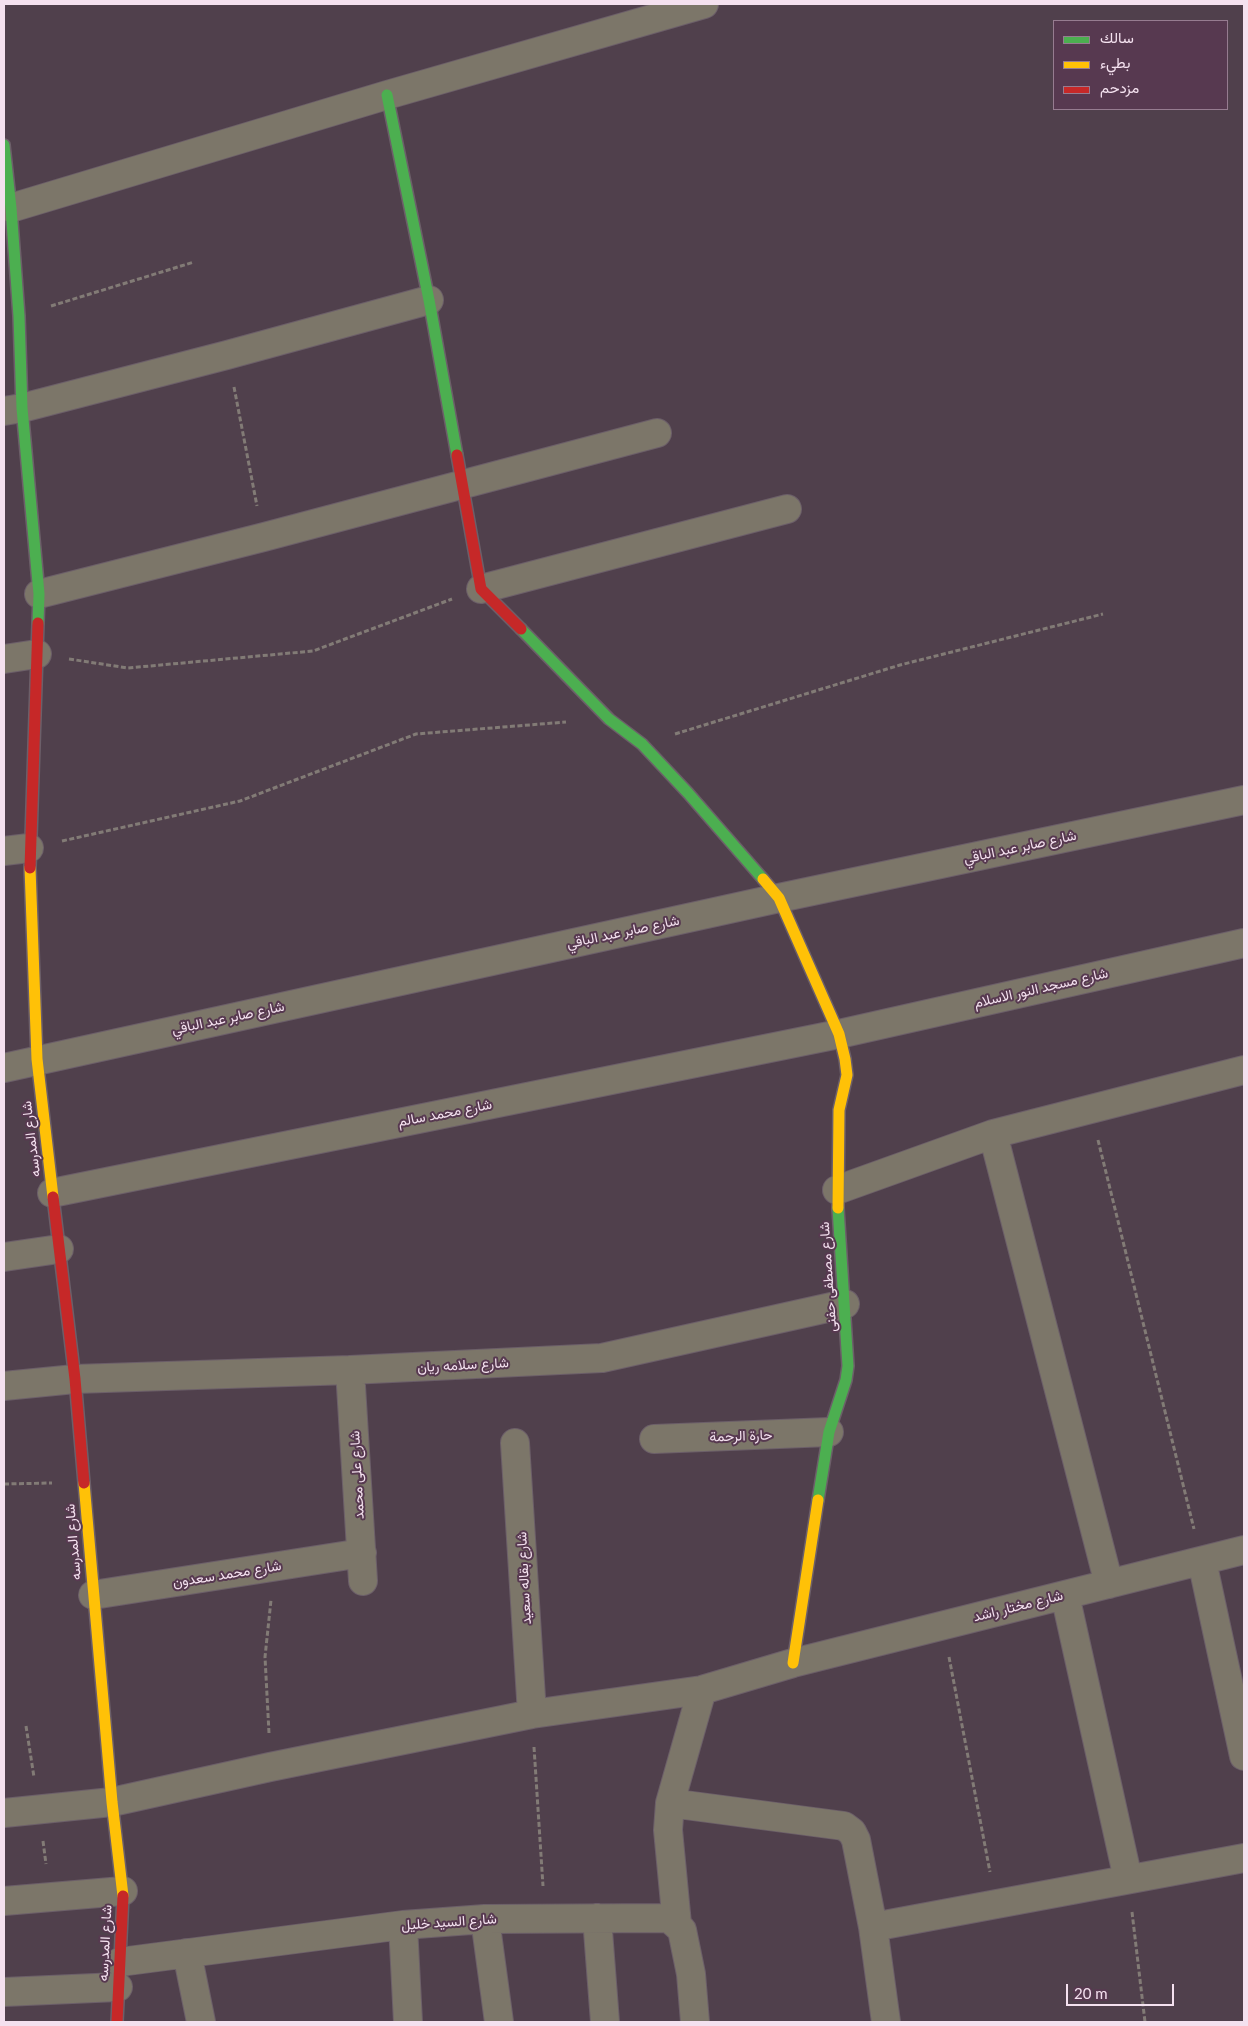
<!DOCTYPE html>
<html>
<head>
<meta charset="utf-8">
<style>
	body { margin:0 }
	#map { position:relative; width:1248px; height:2026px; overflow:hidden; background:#50404c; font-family:Lato,Vazirmatn,sans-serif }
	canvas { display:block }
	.frame { position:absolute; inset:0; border:5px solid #f4e1ef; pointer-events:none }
	.legend { position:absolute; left:1053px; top:20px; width:175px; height:90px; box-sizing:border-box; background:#573950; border:1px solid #967c90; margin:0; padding:6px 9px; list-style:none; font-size:15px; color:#f4e1ef }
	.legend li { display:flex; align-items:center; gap:10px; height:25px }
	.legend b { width:25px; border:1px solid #967c90 }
	.scale { position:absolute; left:1066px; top:1984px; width:108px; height:22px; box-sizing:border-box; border:2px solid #f4e1ef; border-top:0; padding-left:6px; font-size:15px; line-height:18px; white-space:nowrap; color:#f4e1ef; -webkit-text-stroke:4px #573950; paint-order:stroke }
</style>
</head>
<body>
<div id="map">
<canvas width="1248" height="2026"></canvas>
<div class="frame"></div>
<ul class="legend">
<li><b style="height:6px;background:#4caf50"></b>سالك</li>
<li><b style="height:6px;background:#ffc107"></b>بطيء</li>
<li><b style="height:6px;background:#c62828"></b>مزدحم</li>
</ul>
<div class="scale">20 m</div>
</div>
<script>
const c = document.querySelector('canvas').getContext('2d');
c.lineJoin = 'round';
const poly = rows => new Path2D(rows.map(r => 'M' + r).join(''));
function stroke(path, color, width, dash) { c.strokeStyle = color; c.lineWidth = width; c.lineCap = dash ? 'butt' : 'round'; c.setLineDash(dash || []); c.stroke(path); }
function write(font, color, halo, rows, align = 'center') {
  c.font = font + ' Lato,Vazirmatn,sans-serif'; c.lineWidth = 4; c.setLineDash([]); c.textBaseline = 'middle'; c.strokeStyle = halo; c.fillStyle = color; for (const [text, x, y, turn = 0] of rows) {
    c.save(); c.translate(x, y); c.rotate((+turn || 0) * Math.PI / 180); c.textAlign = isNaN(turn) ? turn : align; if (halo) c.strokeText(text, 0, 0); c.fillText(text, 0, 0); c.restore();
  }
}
const street = poly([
	[11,208,387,95,704,4],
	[4,411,22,408,227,355,429,300],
	[481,589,787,509],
	[39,594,264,537,657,433],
	[4,659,37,654],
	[4,851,29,848],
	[4,1068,779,898,1244,800],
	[993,1134,1109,1584],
	[837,1190,993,1134,1244,1070],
	[52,1193,839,1034,1244,943],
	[4,1257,59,1249],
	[350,1370,363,1581],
	[4,1386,75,1379,350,1370,602,1358,845,1304],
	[654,1439,829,1432],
	[515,1443,532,1714],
	[1202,1561,1244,1756],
	[93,1595,362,1553],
	[1065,1595,1128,1879],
	[670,1803,844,1826,852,1832,856,1840,873,1927,886,2022],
	[4,1813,112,1802,270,1767,532,1714,702,1690,793,1663,1244,1550],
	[4,1901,123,1891],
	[597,1918,605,2022],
	[485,1919,499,2022],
	[677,1924,668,1830,670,1803,702,1690],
	[403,1925,408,2022],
	[873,1927,1244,1858],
	[187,1953,201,2022],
	[120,1962,403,1925,485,1919,669,1918,682,1930,691,1974,695,2022],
	[4,1992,118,1987]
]);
const fast = poly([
	[387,95,429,300,457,455],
	[4,145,11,208,19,316,22,408,39,594,38,623],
	[521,629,609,719,642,744,688,793,763,879],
	[818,1500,829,1432,846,1380,848,1366,838,1208]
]);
const slow = poly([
	[30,868,37,1059,53,1197],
	[763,879,779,898,839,1034,845,1059,847,1075,839,1110,838,1208],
	[84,1483,112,1802,123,1896],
	[793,1663,818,1500]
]);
const jam = poly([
	[457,455,481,589,521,629],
	[30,868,38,623],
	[53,1197,75,1379,84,1483],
	[117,2022,123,1896]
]);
stroke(street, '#6c5f69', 30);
stroke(fast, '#6c5f69', 14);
stroke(slow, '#6c5f69', 14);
stroke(jam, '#6c5f69', 14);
stroke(poly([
	[51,306,194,262],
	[234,387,257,506],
	[69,659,128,668,313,651,452,599],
	[675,734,900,665,1103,614],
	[62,841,240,801,416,734,566,722],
	[1098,1140,1194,1529],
	[4,1484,52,1483],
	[949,1657,990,1872],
	[26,1726,34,1777],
	[269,1733,265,1657,271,1600],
	[534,1747,543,1886],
	[43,1841,46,1864],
	[1132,1912,1145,2022]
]), '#827b76', 3, [5, 2.5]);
stroke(street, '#7c7669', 28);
stroke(fast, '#4caf50', 11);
stroke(slow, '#ffc107', 11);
stroke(jam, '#c62828', 11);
write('14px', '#f4e1ef', '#573950', [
	["شارع صابر عبد الباقي",1020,847,-12],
	["شارع صابر عبد الباقي",623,932,-12],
	["شارع مسجد النور الاسلام",1041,988,-13],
	["شارع صابر عبد الباقي",228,1018,-12],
	["شارع محمد سالم",445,1113,-11],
	["شارع المدرسه",31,1139,-97],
	["شارع مصطفى حفنى",828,1277,-94],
	["شارع سلامه ريان",463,1365,-3],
	["حارة الرحمة",741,1436,-2],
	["شارع على محمد",357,1475,-93],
	["شارع المدرسه",73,1542,-95],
	["شارع محمد سعدون",227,1574,-9],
	["شارع بقاله سعيد",524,1578,-93],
	["شارع مختار راشد",1018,1606,-14],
	["شارع السيد خليل",449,1922,-4],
	["شارع المدرسه",105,1943,-87]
]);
</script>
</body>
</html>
